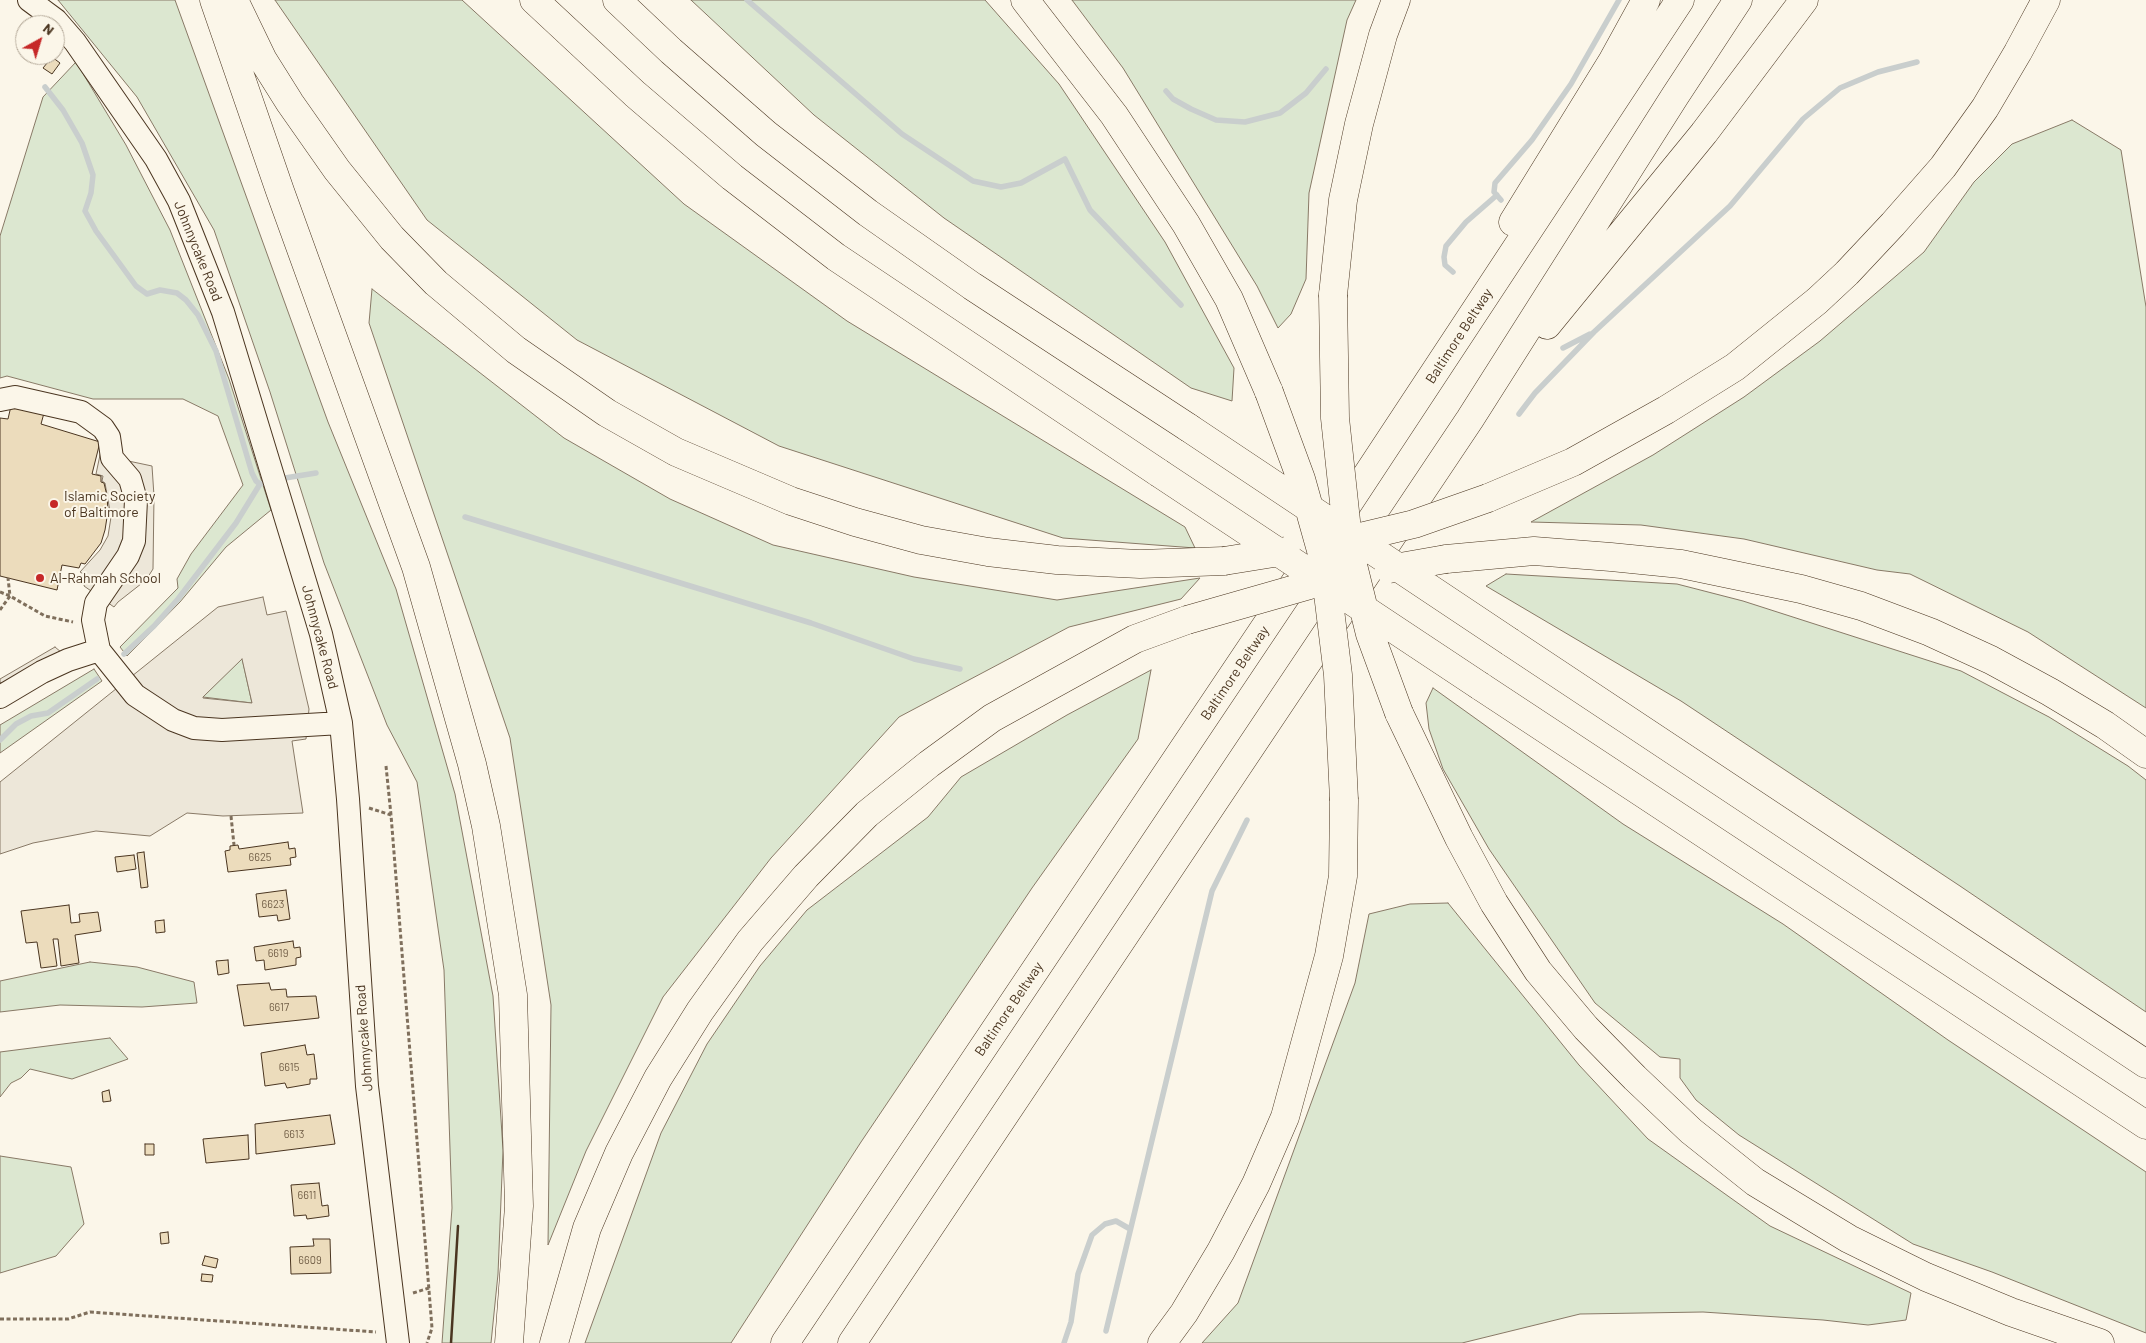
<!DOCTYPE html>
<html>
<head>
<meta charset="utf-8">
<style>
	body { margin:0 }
	#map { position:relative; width:2146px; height:1343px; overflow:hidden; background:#fbf6e9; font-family:Barlow,sans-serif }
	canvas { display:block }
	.north { position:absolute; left:15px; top:15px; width:50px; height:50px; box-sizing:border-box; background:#fbf6e9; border:1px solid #b4a999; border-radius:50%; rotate:39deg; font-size:14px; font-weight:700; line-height:20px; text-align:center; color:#4a3520 }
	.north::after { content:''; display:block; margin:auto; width:18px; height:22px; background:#c62828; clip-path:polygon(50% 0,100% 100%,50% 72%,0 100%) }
</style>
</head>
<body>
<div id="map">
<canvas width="2146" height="1343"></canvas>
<div class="north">N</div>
</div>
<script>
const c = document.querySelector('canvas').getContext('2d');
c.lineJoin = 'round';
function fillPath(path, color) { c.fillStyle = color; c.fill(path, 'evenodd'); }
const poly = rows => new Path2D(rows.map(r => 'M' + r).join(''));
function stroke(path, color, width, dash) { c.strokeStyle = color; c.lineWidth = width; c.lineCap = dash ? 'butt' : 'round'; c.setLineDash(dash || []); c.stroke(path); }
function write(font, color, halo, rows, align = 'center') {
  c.font = font + ' Barlow,sans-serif'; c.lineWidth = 4; c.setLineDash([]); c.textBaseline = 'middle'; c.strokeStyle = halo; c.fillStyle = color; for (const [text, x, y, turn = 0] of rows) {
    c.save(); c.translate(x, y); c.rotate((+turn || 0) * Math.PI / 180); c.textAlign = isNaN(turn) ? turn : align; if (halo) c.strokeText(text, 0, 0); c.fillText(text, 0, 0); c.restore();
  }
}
const green = poly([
	[58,0,175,0,328,422,396,589,455,794,493,996,503,1150,498,1274,491,1343,442,1343,452,1208,444,970,417,782,387,725,324,563,270,392,214,230,137,97,58,0],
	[275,0,462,0,684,204,847,321,1185,527,1195,548,1063,538,779,446,577,340,427,220,275,0],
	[691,0,985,0,1059,84,1165,242,1234,368,1232,401,1191,388,944,218,814,115,691,0],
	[1072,0,1356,0,1347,20,1309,193,1306,279,1291,314,1278,328,1257,286,1123,68,1072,0],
	[76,62,126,145,170,230,229,379,271,510,226,547,180,602,127,656,120,647,178,588,177,579,191,554,243,485,218,416,183,399,93,399,7,376,0,378,0,236,43,97,76,62],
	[2072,120,2121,150,2146,307,2146,708,2028,632,1910,574,1877,570,1744,539,1641,525,1531,522,1653,455,1744,397,1820,341,1924,252,1974,182,2012,144,2072,120],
	[372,289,564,438,670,499,773,545,914,577,1057,600,1200,578,1181,599,1069,627,899,717,771,858,663,997,586,1151,548,1245,551,1005,510,738,369,323,372,289],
	[1506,574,1677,584,1743,601,1961,671,2049,717,2128,766,2146,780,2146,1012,1960,886,1681,701,1486,586,1506,574],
	[242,658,252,703,203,697,242,658],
	[94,669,102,681,0,753,0,725,94,669],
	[1151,670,1138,739,1032,888,861,1142,731,1343,585,1343,661,1133,707,1044,760,966,807,910,928,817,961,777,1067,715,1151,670],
	[1433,688,1623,824,1783,924,1948,1040,2146,1172,2146,1333,1992,1272,1913,1244,1739,1135,1696,1100,1680,1078,1680,1059,1660,1057,1595,1003,1489,849,1443,769,1429,729,1426,703,1433,688],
	[1448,903,1579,1065,1648,1139,1770,1226,1911,1293,1906,1320,1868,1325,1823,1320,1703,1312,1580,1314,1462,1343,1202,1343,1238,1303,1355,983,1369,914,1410,904,1448,903],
	[90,962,137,967,194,982,197,1003,142,1007,60,1005,0,1012,0,981,90,962],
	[110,1038,128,1059,72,1079,30,1069,21,1078,11,1083,0,1097,0,1052,110,1038],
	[0,1156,71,1167,84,1224,56,1256,0,1273,0,1156]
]);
fillPath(green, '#dce7d0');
stroke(green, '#887966', 1);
const parking = poly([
	[100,455,152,466,154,496,153,569,146,580,118,602,114,607,84,586,87,576,80,572,100,550,108,536,111,517,105,483,102,481,103,476,96,474,100,455],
	[263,597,267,615,286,611,309,709,306,739,292,741,303,813,223,816,187,813,150,836,96,831,33,843,0,854,0,782,218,607,263,597],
	[242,659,252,703,203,698,203,697,242,659],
	[55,647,68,658,11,691,0,682,0,679,55,647]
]);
fillPath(parking, '#ede7d9');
stroke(parking, '#887966', 1);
stroke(poly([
	[747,0,902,134,973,181,1001,187,1021,183,1065,159,1090,210,1181,305],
	[45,87,63,110,82,143,93,175,91,193,85,211,96,231,136,286,147,294,160,290,177,293,186,300,198,315,216,351,252,473,256,481,260,484,266,482],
	[1166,91,1173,99,1191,109,1216,120,1245,122,1280,113,1306,93,1326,69],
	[1501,200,1494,192,1495,183,1532,140,1571,84,1619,0],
	[1453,272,1445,265,1444,257,1446,246,1466,222,1497,195],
	[1563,348,1590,334],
	[1519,414,1535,393,1594,332,1730,206,1803,119,1840,88,1878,72,1917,62],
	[285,478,316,473],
	[465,517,811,623,914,659,960,669],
	[124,654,154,626,178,599,236,523,260,484],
	[0,740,16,724,31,716,48,713,97,679],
	[1106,1331,1212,891,1247,820],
	[1064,1343,1071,1322,1078,1274,1092,1235,1105,1224,1116,1221,1130,1229]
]), '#c9cecd', 5.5);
const building = poly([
	[52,57,60,63,52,74,43,68,52,57],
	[11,406,44,413,41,424,100,442,92,474,101,476,101,482,104,483,107,496,108,511,105,530,101,543,85,564,81,563,79,568,62,565,57,590,0,576,0,418,8,419,11,406],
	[288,842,289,849,295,848,296,857,290,858,291,865,228,872,225,851,230,850,230,846,238,845,239,849,288,842],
	[144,852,148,887,141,888,137,853,144,852],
	[134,855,136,869,117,872,115,857,134,855],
	[286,890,290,919,278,921,277,915,259,917,256,894,286,890],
	[69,905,71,923,80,922,79,914,98,912,101,931,75,935,79,963,61,966,58,939,53,939,57,966,41,968,37,942,26,943,21,911,69,905],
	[164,920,165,932,156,933,155,921,164,920],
	[293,941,294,948,300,947,301,957,296,958,296,965,265,970,264,960,256,961,254,947,293,941],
	[228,960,229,973,218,975,216,961,228,960],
	[269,983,271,990,286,989,287,997,316,996,319,1018,244,1026,237,985,269,983],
	[305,1045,307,1055,314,1054,317,1079,310,1079,310,1084,287,1088,285,1083,265,1086,261,1053,305,1045],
	[109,1090,111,1101,103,1102,102,1092,109,1090],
	[330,1115,335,1144,256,1154,255,1124,330,1115],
	[248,1135,249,1159,206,1163,203,1139,248,1135],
	[145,1144,154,1144,154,1155,145,1155,145,1144],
	[319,1183,322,1206,328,1205,329,1216,307,1219,306,1215,294,1216,291,1185,319,1183],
	[168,1232,169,1243,161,1244,160,1233,168,1232],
	[313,1239,330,1239,331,1273,291,1274,290,1247,314,1246,313,1239],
	[205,1256,218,1259,216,1268,202,1265,205,1256],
	[202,1274,213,1275,212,1282,201,1281,202,1274]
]);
fillPath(building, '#ecdcbc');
stroke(building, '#4a3520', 1);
const minor = poly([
	[29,0,56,20,75,42,156,159,179,201,223,312,321,634,341,723,348,799,367,1086,398,1343],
	[0,400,15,397,81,412,103,428,109,437,112,458,130,479,136,500,134,541,128,556,96,603,93,620,99,650,135,695,173,720,194,728,222,730,341,723],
	[0,697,42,672,68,660,99,650]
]);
const highway = poly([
	[214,0,280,191,416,567,472,764,486,826,513,995,519,1206,509,1343],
	[234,0,263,60,290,103,337,170,392,238,436,283,516,350,607,413,676,452,791,501,855,522,921,540,988,552,1057,560,1140,564,1224,561],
	[534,0,635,94,732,177,836,257,1159,473],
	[617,0,671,51,766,134,868,213,972,286,1189,428],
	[1025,0,1114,115,1186,224,1229,299,1269,392],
	[1513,222,1613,60,1646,0],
	[1333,295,1343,200,1359,124,1383,35,1396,0],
	[1547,325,1704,133,1804,0],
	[1488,498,1573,462,1666,410,1735,367,1817,301,1847,273,1893,224,1943,167,1985,108,2018,52,2046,0],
	[1336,522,1680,0],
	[1446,559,1534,551,1611,557,1681,564,1801,589,1861,606,1930,632,1991,660,2050,692,2105,725,2146,754],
	[1510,642,2146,1064],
	[1480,686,2146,1125],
	[1399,713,1459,838,1494,903,1538,971,1586,1028,1635,1078,1691,1131,1755,1182,1849,1239,1926,1277,2011,1312,2100,1343],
	[554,1343,587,1228,619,1153,658,1078,700,1011,750,941,806,876,867,814,929,764,992,718,1135,639,1187,620],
	[785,1343,1298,578],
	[852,1343,1470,419,1675,96,1738,0],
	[1162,1343,1184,1313,1221,1251,1256,1184,1285,1117,1329,956,1343,876,1344,800]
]);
stroke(minor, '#4a3520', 24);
stroke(highway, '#4a3520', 29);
stroke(poly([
	[0,592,10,596,8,578],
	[0,610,10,596,45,616,73,622],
	[386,766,391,815],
	[369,808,391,815,432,1328,427,1343],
	[231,816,234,845],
	[413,1293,429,1288],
	[0,1319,68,1319,90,1312,376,1332]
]), '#7f6f5c', 3, [4, 2.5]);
stroke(minor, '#fbf6e9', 22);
stroke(highway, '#fbf6e9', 28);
const highwayBridge = poly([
	[1333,295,1335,418,1349,549,1370,634,1399,713],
	[1269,392,1301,479,1324,561,1338,675,1344,800],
	[1189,428,1510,642],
	[1159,473,1480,686],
	[1343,541,1414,524,1488,498],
	[1224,561,1286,551],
	[1389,569,1446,559],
	[1187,620,1334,578]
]);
stroke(highwayBridge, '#4a3520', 29, []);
stroke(highwayBridge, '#fbf6e9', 28);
stroke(poly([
	[451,1343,458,1226]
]), '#4a3520', 2.5);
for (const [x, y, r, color] of [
	[54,504,5,"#c62828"],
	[40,578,5,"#c62828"]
]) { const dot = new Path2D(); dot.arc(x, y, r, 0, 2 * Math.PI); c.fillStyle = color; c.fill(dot); stroke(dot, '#fbf6e9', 2); }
write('11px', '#725f47', null, [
	["6625",260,857],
	["6623",273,904],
	["6619",278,953],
	["6617",279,1007],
	["6615",289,1067],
	["6613",294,1134],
	["6611",307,1195],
	["6609",310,1260]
]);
write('14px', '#4a3520', '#fbf6e9', [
	["Johnnycake Road",198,251,68],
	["Baltimore Beltway",1459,336,-57],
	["Johnnycake Road",320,637,75],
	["Baltimore Beltway",1235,673,-56],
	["Baltimore Beltway",1009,1009,-56],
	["Johnnycake Road",364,1038,-94]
]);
write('14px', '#4a3520', '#fbf6e9', [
	["Islamic Society",64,496],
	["of Baltimore",64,512],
	["Al-Rahmah School",50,578]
], 'left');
</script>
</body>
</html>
